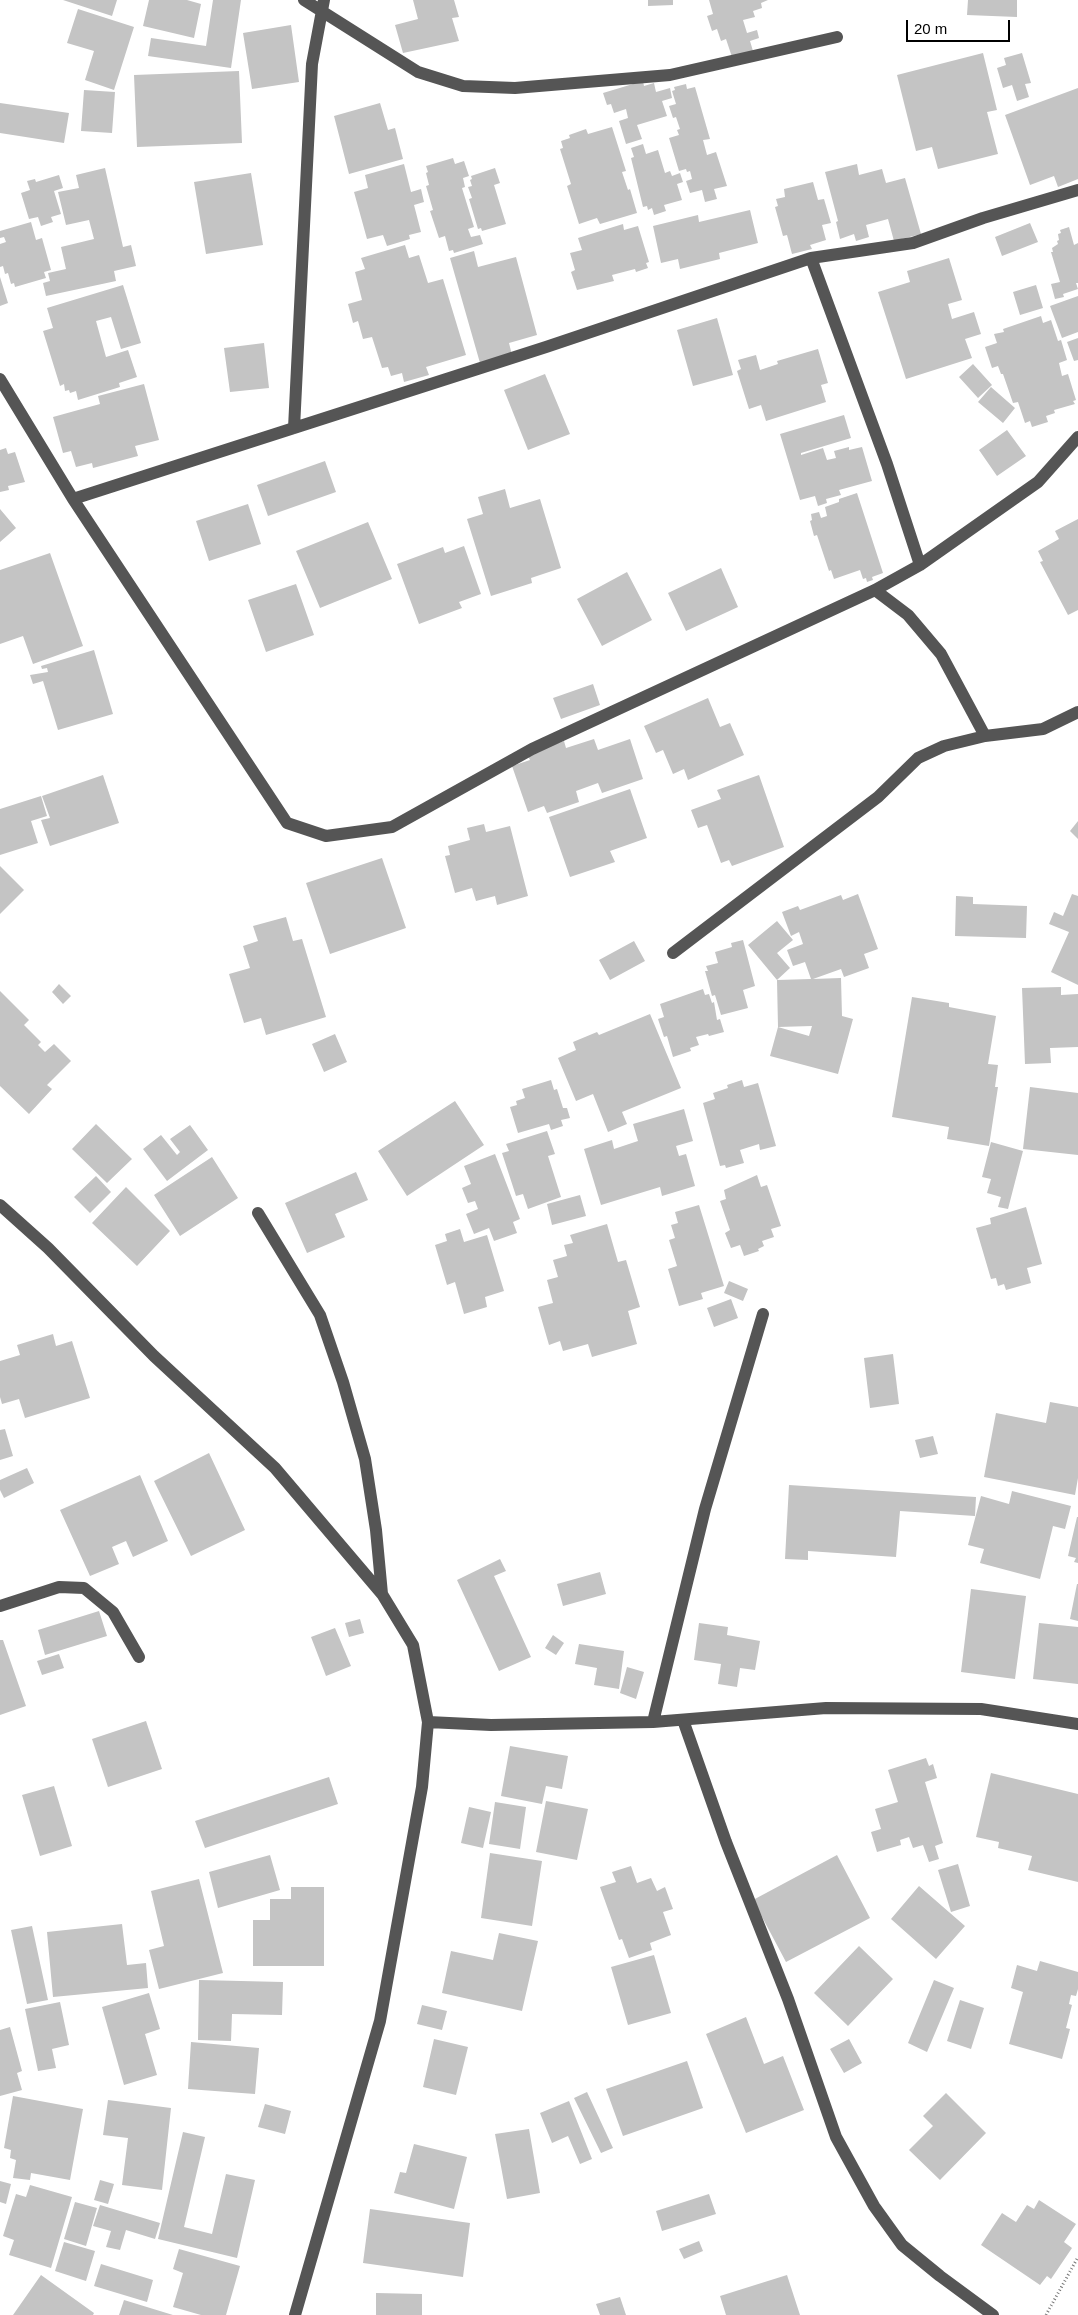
<!DOCTYPE html>
<html>
<head>
<meta charset="utf-8">
<style>
	body { margin:0 }
	#map { position:relative; width:1078px; height:2315px; overflow:hidden; background:#fff; font-family:Arial,sans-serif }
	canvas { display:block }
	.scale { position:absolute; left:906px; top:20px; width:104px; height:22px; box-sizing:border-box; border:2px solid #000; border-top:0; padding-left:6px; font-size:15px; line-height:18px; white-space:nowrap; color:#000; -webkit-text-stroke:4px #fff; paint-order:stroke }
</style>
</head>
<body>
<div id="map">
<canvas width="1078" height="2315"></canvas>
<div class="scale">20 m</div>
</div>
<script>
const c = document.querySelector('canvas').getContext('2d');
c.lineJoin = 'round';
function fillPath(path, color) { c.fillStyle = color; c.fill(path, 'evenodd'); }
const poly = rows => new Path2D(rows.map(r => 'M' + r).join(''));
function stroke(path, color, width, dash) { c.strokeStyle = color; c.lineWidth = width; c.lineCap = dash ? 'butt' : 'round'; c.setLineDash(dash || []); c.stroke(path); }
fillPath(poly([
	[63,0,117,0,112,16],
	[149,0,187,0,201,4,194,38,143,26],
	[213,0,241,0,231,68,148,56,151,38,206,46],
	[413,0,454,0,459,17,452,18,459,41,403,53,395,25,418,19],
	[648,0,673,0,673,5,648,6],
	[709,0,768,0,761,3,762,8,753,11,755,17,743,20,747,33,757,30,759,38,750,41,753,51,732,57,726,39,721,41,717,29,712,31,707,16,713,14],
	[968,0,1017,0,1017,17,967,15],
	[78,9,134,27,114,90,85,80,94,51,67,43],
	[291,25,299,82,252,89,243,33],
	[983,53,997,110,987,112,998,154,938,169,932,147,916,151,897,75],
	[1022,53,1031,83,1025,84,1029,97,1017,101,1012,85,1003,88,997,68,1006,65,1004,58],
	[239,71,242,143,137,147,134,75],
	[643,81,644,86,654,83,656,92,670,88,672,98,662,101,667,116,637,125,642,139,626,144,619,121,628,118,626,109,614,113,611,104,607,105,603,93],
	[686,84,687,89,695,87,710,139,703,140,707,155,716,152,727,186,714,189,717,199,705,202,702,190,690,193,686,181,692,179,690,171,687,172,686,169,679,171,669,138,679,135,677,130,680,129,676,117,673,118,669,106,676,104,672,91,675,90,674,87],
	[1078,88,1078,179,1058,187,1054,176,1030,185,1005,115],
	[84,90,115,92,112,133,81,131],
	[0,103,69,113,64,143,0,133],
	[380,103,388,130,395,128,403,159,349,174,334,116],
	[612,127,626,171,622,172,628,190,630,189,637,213,600,224,597,218,579,224,567,186,571,184,560,149,563,148,561,141,570,138,569,135,586,129,588,134],
	[643,144,646,154,658,150,665,173,670,171,672,176,680,173,683,182,677,184,682,200,664,205,666,211,654,215,652,208,648,210,647,206,643,207,631,158,634,157,631,148],
	[453,158,455,164,464,161,469,176,463,178,465,187,462,188,474,227,468,229,471,237,480,235,483,244,454,253,453,250,449,251,445,236,439,238,430,211,433,210,426,186,429,185,426,173,428,172,426,166],
	[404,164,411,192,421,189,424,202,414,205,421,232,409,235,410,239,387,246,383,235,367,239,354,192,368,188,365,175],
	[857,164,859,175,882,169,886,183,905,178,921,234,894,241,888,219,866,225,869,237,856,241,854,234,840,239,836,222,838,221,825,172],
	[105,168,123,247,131,245,136,266,114,271,116,281,46,296,43,283,50,281,48,273,66,269,61,247,94,239,89,220,66,225,58,192,79,188,76,175],
	[495,168,500,183,494,185,506,224,482,231,481,228,478,229,469,199,472,198,468,187,472,186,470,180,472,179,471,176],
	[251,173,263,245,206,254,194,182],
	[59,175,63,188,54,191,61,214,51,217,53,222,41,226,38,217,29,219,21,193,30,190,27,181,35,179,36,182],
	[813,182,818,200,824,199,831,223,822,225,826,240,810,245,812,249,792,254,787,235,783,236,775,207,778,206,776,199,785,197,784,189],
	[750,210,758,243,719,253,720,259,680,269,678,259,661,263,653,226,698,215,699,222],
	[31,222,36,240,42,238,51,270,44,272,46,278,15,287,14,283,11,284,8,273,5,274,3,266,0,267,0,244,6,242,4,237,0,238,0,231],
	[1030,223,1038,242,1002,256,995,237],
	[623,224,624,230,638,226,649,262,646,263,648,268,636,272,635,269,612,275,614,281,577,290,571,272,575,270,570,253,582,250,578,238],
	[1069,227,1074,245,1078,243,1078,283,1076,283,1078,289,1063,294,1064,297,1055,299,1051,284,1060,282,1051,252,1053,252,1052,248,1058,244,1057,241,1059,240,1058,234,1061,233,1060,230],
	[405,245,409,258,419,255,428,283,443,279,466,355,426,367,429,375,404,382,402,373,391,376,388,367,382,368,372,337,363,339,358,321,353,323,348,304,362,300,355,272,365,269,361,258],
	[474,251,478,267,516,257,537,335,509,343,512,355,480,363,450,258],
	[949,258,962,300,948,304,952,319,974,312,981,334,965,339,972,358,906,379,878,292,910,282,907,271],
	[0,277,8,303,0,306],
	[123,285,141,343,121,349,111,317,96,321,106,357,128,350,137,377,119,383,120,387,78,400,76,391,70,393,69,390,65,391,64,384,60,386,43,331,53,328,47,308],
	[1036,285,1043,308,1020,315,1013,292],
	[1078,296,1078,332,1062,338,1050,306],
	[1041,316,1043,323,1051,320,1058,341,1061,340,1067,360,1059,363,1062,376,1068,374,1076,400,1073,401,1075,404,1054,410,1055,413,1046,416,1048,422,1032,427,1030,421,1025,423,1018,402,1013,403,1003,374,1001,374,998,366,992,368,985,347,997,343,994,334,1004,332,1003,329],
	[717,318,733,375,693,386,677,330],
	[1078,338,1078,360,1074,361,1067,342],
	[264,343,269,388,230,392,224,348],
	[818,349,828,383,821,385,826,402,766,421,761,405,749,409,737,371,741,369,738,360,756,355,760,370,778,364,777,361],
	[973,364,992,385,978,398,959,377],
	[545,374,570,434,528,450,504,390],
	[144,384,159,440,135,446,138,456,93,468,92,463,76,467,71,451,63,453,53,417,100,404,98,396],
	[991,387,1015,408,1003,423,978,402],
	[844,415,851,438,801,453,801,455,823,448,827,460,836,458,834,451,849,447,849,450,862,447,872,481,839,490,841,495,826,499,827,503,818,506,815,496,800,500,780,434],
	[1007,430,1026,456,997,476,979,450],
	[6,448,8,454,15,452,25,482,8,486,9,490,0,492,0,450],
	[325,461,336,492,268,516,257,485],
	[505,489,510,508,540,499,561,568,531,578,532,583,491,596,467,519,483,514,478,497],
	[857,493,883,573,872,577,873,580,867,582,866,578,863,579,860,570,834,579,831,570,829,571,817,535,814,536,810,521,812,520,811,514,819,512,821,518,827,516,825,507,839,502,839,499],
	[248,504,261,544,209,561,196,521],
	[0,509,16,528,0,542],
	[1078,519,1078,610,1068,615,1040,562,1043,561,1038,551,1059,539,1055,531],
	[368,522,392,579,320,608,296,551],
	[464,546,481,594,459,602,462,608,419,624,397,564,443,547,445,553],
	[50,553,83,646,33,664,23,636,0,644,0,570],
	[721,568,738,607,686,631,668,593],
	[627,572,652,620,602,646,577,599],
	[296,584,314,635,266,652,248,600],
	[94,650,113,714,58,730,43,681,33,684,30,675,48,672,47,668,42,669,41,666],
	[593,684,600,705,561,719,553,698],
	[708,698,720,727,730,723,744,755,688,780,684,769,673,774,663,750,656,753,644,726],
	[594,739,598,750,630,739,643,779,602,793,598,783,576,791,579,802,547,813,544,806,528,812,512,766,530,760,527,754,564,741,566,748],
	[103,775,119,823,50,846,41,820,50,818,42,796],
	[759,775,784,847,732,866,729,860,721,863,707,825,698,828,691,810,721,799,717,790],
	[630,789,647,838,610,851,615,862,570,877,549,817],
	[41,796,47,816,31,821,38,843,0,855,0,809],
	[1078,821,1078,839,1070,831],
	[484,824,486,832,510,826,528,896,497,905,495,896,476,901,472,888,455,893,445,856,450,855,448,846,470,840,467,828],
	[382,858,406,928,330,954,306,883],
	[0,866,24,890,0,914],
	[858,894,878,949,864,954,869,968,844,977,841,969,813,979,841,978,842,1016,853,1019,838,1074,770,1056,778,1027,809,1036,812,1026,778,1027,777,980,811,979,805,962,793,966,787,950,803,944,799,932,791,936,782,912,798,906,800,910,841,895,843,900],
	[1072,894,1078,896,1078,985,1051,972,1069,932,1049,924,1054,912,1063,916],
	[956,896,973,897,973,904,1027,906,1026,938,955,936],
	[286,917,293,941,302,939,326,1017,266,1035,261,1018,244,1023,229,974,250,968,243,946,258,941,253,926],
	[777,921,793,940,777,953,790,968,777,980,748,945],
	[743,940,755,986,743,990,748,1008,721,1015,715,995,712,996,705,971,708,971,706,966,718,963,715,952,732,947,731,943],
	[634,941,645,961,610,980,599,960],
	[59,984,71,996,63,1004,52,992],
	[1061,987,1061,995,1078,994,1078,1047,1050,1048,1051,1063,1025,1064,1022,988],
	[703,989,705,995,709,994,712,1003,714,1002,717,1020,720,1019,724,1032,709,1036,708,1034,696,1037,699,1045,690,1048,691,1051,673,1057,667,1036,664,1037,658,1019,664,1017,660,1004],
	[0,991,29,1020,24,1025,41,1042,38,1045,45,1052,54,1044,71,1061,47,1085,52,1089,29,1114,0,1086],
	[912,997,949,1003,949,1007,996,1016,988,1064,998,1065,995,1087,998,1087,989,1146,947,1139,949,1127,892,1117],
	[650,1014,681,1088,622,1112,627,1124,608,1132,593,1094,576,1101,558,1058,576,1050,573,1042,597,1032,599,1035],
	[335,1034,347,1062,324,1072,312,1044],
	[551,1080,554,1090,557,1089,563,1108,567,1108,570,1118,561,1120,563,1126,551,1130,549,1124,518,1133,510,1107,517,1105,516,1101,525,1098,522,1089],
	[742,1080,744,1087,758,1083,776,1146,760,1150,759,1144,740,1150,744,1163,726,1168,725,1165,720,1166,703,1103,715,1099,713,1093,728,1088,727,1085],
	[1030,1087,1078,1093,1078,1155,1023,1149],
	[455,1101,484,1145,407,1196,378,1151],
	[684,1109,693,1141,676,1146,679,1156,686,1154,695,1186,662,1196,660,1187,601,1205,584,1149,612,1140,614,1149,638,1141,633,1124],
	[96,1124,132,1159,107,1183,72,1149],
	[190,1125,208,1150,167,1181,143,1149,161,1135,177,1155,180,1152,170,1139],
	[547,1131,555,1154,548,1156,561,1197,528,1209,523,1194,516,1196,502,1153,509,1151,506,1144],
	[991,1142,1023,1151,1008,1209,998,1207,1001,1197,987,1193,991,1179,982,1177],
	[495,1154,520,1219,513,1222,517,1233,494,1241,489,1228,474,1234,466,1214,478,1209,475,1201,468,1203,462,1188,471,1184,464,1166],
	[212,1157,238,1198,180,1236,154,1195],
	[356,1172,368,1200,335,1214,345,1237,307,1253,285,1203],
	[757,1175,761,1187,767,1185,781,1226,771,1229,774,1237,762,1241,764,1246,758,1249,759,1251,744,1256,740,1245,731,1248,725,1233,730,1230,720,1201,726,1199,724,1190],
	[96,1176,111,1192,90,1213,74,1197],
	[126,1187,170,1231,137,1266,92,1223],
	[580,1195,586,1216,552,1225,547,1204],
	[699,1205,724,1286,701,1293,703,1299,679,1306,668,1269,677,1266,669,1240,675,1238,671,1225,678,1223,675,1212],
	[1026,1207,1042,1264,1027,1268,1031,1283,1006,1290,1004,1284,998,1286,996,1278,991,1279,976,1228,991,1224,990,1218],
	[607,1224,618,1262,626,1260,640,1307,628,1311,637,1344,592,1357,588,1344,563,1351,560,1341,549,1345,538,1307,553,1303,547,1280,558,1277,553,1260,567,1256,564,1245,573,1243,570,1235],
	[460,1229,464,1242,487,1235,504,1291,485,1297,487,1307,464,1314,455,1282,447,1285,435,1245,447,1241,445,1234],
	[729,1281,748,1289,743,1301,724,1293],
	[731,1299,738,1318,714,1327,707,1308],
	[53,1334,56,1346,72,1341,90,1398,25,1418,19,1399,2,1404,0,1397,0,1361,20,1355,17,1345],
	[893,1354,899,1404,870,1408,864,1358],
	[1050,1402,1078,1407,1078,1478,1075,1495,984,1477,996,1413,1046,1423],
	[5,1429,13,1456,0,1460,0,1430],
	[933,1436,938,1454,920,1458,915,1440],
	[209,1453,245,1530,191,1556,154,1481],
	[27,1468,34,1483,4,1498,0,1490,0,1480],
	[140,1475,168,1541,133,1557,126,1541,112,1547,119,1564,90,1576,60,1510],
	[789,1485,976,1497,975,1516,900,1511,896,1557,808,1551,808,1560,785,1559],
	[1012,1491,1071,1506,1065,1529,1053,1526,1040,1579,980,1563,984,1549,968,1545,981,1496,1009,1504],
	[1077,1517,1078,1517,1078,1563,1074,1562,1076,1558,1068,1556],
	[500,1559,506,1571,494,1576,531,1657,499,1671,457,1580],
	[600,1572,606,1594,563,1606,557,1584],
	[1077,1584,1078,1584,1078,1621,1070,1619],
	[971,1589,1026,1596,1015,1679,961,1672],
	[99,1611,107,1636,45,1655,38,1630],
	[360,1619,364,1633,349,1637,345,1623],
	[699,1623,728,1627,727,1635,760,1641,755,1670,740,1668,737,1687,718,1684,721,1664,694,1660],
	[1039,1623,1078,1627,1078,1684,1033,1679],
	[335,1628,351,1666,326,1676,311,1637],
	[553,1635,564,1643,556,1655,545,1648],
	[0,1640,3,1640,26,1706,0,1715],
	[579,1644,624,1651,619,1689,594,1685,597,1668,575,1664],
	[59,1654,64,1668,42,1675,37,1661],
	[627,1667,644,1672,636,1699,620,1693],
	[146,1721,162,1769,108,1787,92,1739],
	[510,1746,568,1756,562,1789,546,1786,542,1804,501,1796],
	[926,1758,929,1766,933,1764,937,1778,925,1782,943,1843,935,1846,939,1859,929,1862,923,1845,913,1848,909,1837,900,1840,901,1845,877,1852,871,1832,881,1829,875,1809,898,1802,888,1770],
	[991,1773,1078,1794,1078,1882,1028,1870,1032,1856,998,1848,999,1842,976,1837],
	[329,1777,338,1804,205,1848,195,1821],
	[54,1786,72,1846,40,1856,22,1795],
	[546,1801,588,1809,577,1860,536,1852],
	[495,1802,526,1807,520,1849,489,1844],
	[469,1807,491,1812,483,1848,461,1843],
	[490,1853,542,1861,532,1926,481,1918],
	[270,1855,280,1890,218,1908,209,1872],
	[837,1855,870,1918,786,1962,753,1900],
	[958,1864,970,1906,951,1912,938,1870],
	[631,1866,637,1883,651,1878,657,1891,665,1887,673,1909,663,1912,671,1935,650,1943,652,1950,629,1958,622,1939,619,1940,600,1887,616,1882,612,1872],
	[199,1879,223,1973,159,1989,149,1950,164,1946,151,1891],
	[919,1886,965,1926,936,1959,891,1919],
	[291,1887,324,1887,324,1966,253,1966,253,1920,270,1920,270,1899,291,1899],
	[122,1924,127,1965,146,1963,148,1988,53,1997,47,1932],
	[32,1926,48,2000,27,2004,11,1930],
	[499,1933,538,1941,522,2011,442,1993,451,1951,493,1960],
	[859,1946,893,1979,848,2026,814,1993],
	[654,1955,671,2013,628,2025,611,1967],
	[1040,1961,1078,1972,1078,1989,1076,1996,1071,1995,1069,2004,1072,2005,1066,2028,1070,2029,1062,2059,1009,2044,1023,1992,1011,1988,1017,1965,1037,1971],
	[199,1980,283,1982,282,2015,232,2014,231,2041,198,2040],
	[934,1980,954,1988,927,2052,908,2043],
	[149,1993,160,2029,145,2034,157,2075,124,2085,102,2007],
	[960,2000,984,2008,971,2049,947,2041],
	[60,2002,69,2045,52,2049,56,2068,38,2071,25,2009],
	[422,2005,447,2011,442,2030,417,2024],
	[746,2017,764,2064,783,2056,804,2110,746,2133,706,2034],
	[10,2027,22,2071,17,2073,22,2090,0,2096,0,2030],
	[434,2039,468,2047,456,2095,423,2087],
	[849,2039,862,2063,844,2073,830,2049],
	[191,2042,259,2048,255,2094,188,2089],
	[687,2061,703,2108,623,2136,606,2089],
	[587,2092,613,2148,601,2153,574,2098],
	[946,2093,986,2133,940,2180,909,2150,933,2126,923,2116],
	[13,2096,83,2109,70,2180,31,2173,30,2180,13,2178,16,2160,10,2158,11,2150,4,2148],
	[108,2100,171,2108,162,2190,122,2185,128,2138,103,2135],
	[569,2101,592,2159,580,2164,568,2136,552,2143,540,2113],
	[265,2104,291,2111,285,2134,258,2127],
	[529,2129,540,2193,507,2199,495,2134],
	[183,2132,205,2137,184,2227,212,2234,226,2174,255,2180,237,2258,158,2239],
	[414,2144,467,2157,454,2209,394,2193,400,2172,406,2173],
	[100,2180,114,2184,108,2204,94,2200],
	[0,2181,11,2184,6,2204,0,2202],
	[30,2185,72,2197,51,2268,9,2255,14,2240,3,2236,16,2194,26,2197],
	[709,2194,716,2214,662,2231,656,2211],
	[1039,2200,1076,2224,1064,2242,1072,2248,1051,2279,1047,2276,1040,2285,981,2245,1002,2213,1016,2222,1027,2205,1034,2209],
	[75,2202,97,2208,86,2246,64,2239],
	[100,2205,160,2223,155,2239,126,2230,120,2250,106,2247,111,2231,93,2226],
	[370,2209,470,2223,463,2277,363,2263],
	[699,2241,703,2251,684,2259,679,2249],
	[64,2242,95,2251,86,2281,55,2271],
	[179,2249,240,2266,226,2315,201,2315,173,2307,183,2273,173,2269],
	[101,2264,153,2280,147,2302,94,2286],
	[41,2275,94,2313,93,2315,13,2315],
	[787,2275,800,2315,726,2315,720,2296],
	[376,2293,422,2294,422,2315,376,2315],
	[620,2297,626,2315,600,2315,596,2304],
	[124,2300,173,2315,119,2315]
]), '#c4c4c4');
stroke(poly([
	[1046,2315,1078,2257]
]), '#777', 3, [1, 2.5]);
stroke(poly([
	[304,0,418,72,463,86,515,88,670,75,837,37],
	[811,258,887,464,920,565],
	[0,379,73,499,287,823,326,836,392,827,532,749,875,590,920,565,1038,482,1078,437],
	[294,428,312,64,324,0],
	[73,499,546,347,811,258,913,243,983,218,1078,190],
	[875,590,908,615,941,654,985,736],
	[673,953,878,797,918,758,944,746,985,736,1043,729,1078,712],
	[0,1205,48,1248,154,1356,275,1468,382,1594,413,1645,428,1722,422,1787,380,2021,295,2315],
	[258,1213,320,1315,343,1382,365,1459,376,1530,382,1594],
	[0,1606,59,1587,84,1588,113,1612,139,1657],
	[683,1720,726,1842,788,1999,836,2137,874,2206,902,2245,940,2276,993,2315],
	[428,1722,491,1725,653,1722,826,1708,981,1709,1078,1724],
	[653,1722,705,1509,763,1314]
]), '#555', 12);
</script>
</body>
</html>
